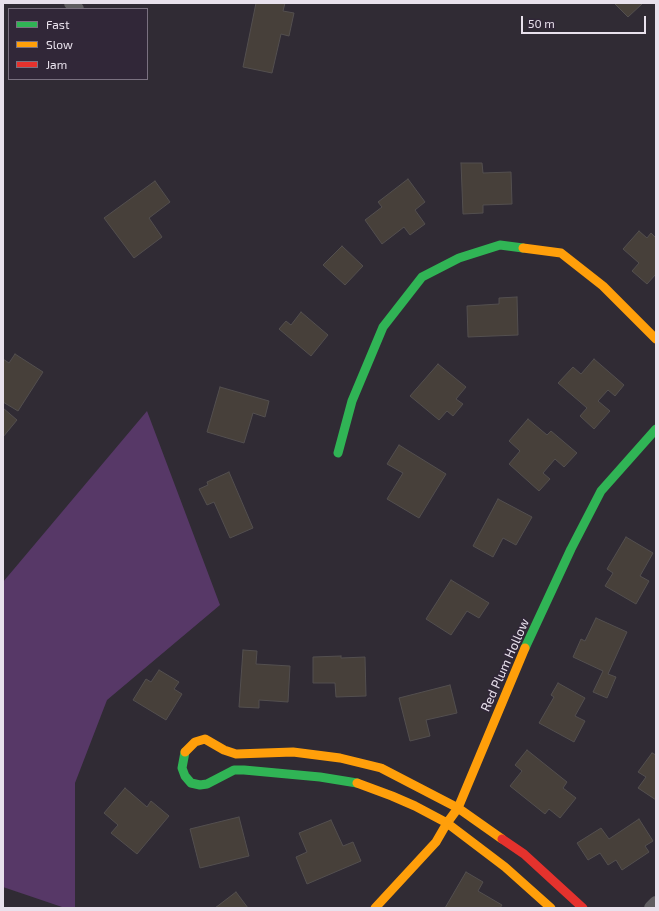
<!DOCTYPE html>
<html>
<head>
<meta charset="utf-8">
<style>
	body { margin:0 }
	#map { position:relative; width:659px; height:911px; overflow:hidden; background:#302b34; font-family:"Exo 2",sans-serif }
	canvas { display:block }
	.frame { position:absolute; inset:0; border:4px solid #e8e1ec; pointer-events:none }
	.legend { position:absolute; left:8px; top:8px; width:140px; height:72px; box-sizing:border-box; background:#312738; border:1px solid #7a7180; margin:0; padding:5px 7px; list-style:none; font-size:12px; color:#e8e1ec }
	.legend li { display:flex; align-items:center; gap:8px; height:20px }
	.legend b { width:20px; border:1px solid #7a7180 }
	.scale { position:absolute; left:521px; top:16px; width:125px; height:18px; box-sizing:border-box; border:2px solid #e8e1ec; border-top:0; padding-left:5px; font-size:12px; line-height:14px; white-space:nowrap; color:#e8e1ec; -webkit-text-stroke:3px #312738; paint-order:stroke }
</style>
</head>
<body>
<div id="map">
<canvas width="659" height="911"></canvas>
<div class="frame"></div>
<ul class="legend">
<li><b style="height:5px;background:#30b455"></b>Fast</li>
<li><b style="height:5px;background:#ff9f0a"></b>Slow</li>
<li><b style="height:5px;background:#e5322d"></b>Jam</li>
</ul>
<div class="scale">50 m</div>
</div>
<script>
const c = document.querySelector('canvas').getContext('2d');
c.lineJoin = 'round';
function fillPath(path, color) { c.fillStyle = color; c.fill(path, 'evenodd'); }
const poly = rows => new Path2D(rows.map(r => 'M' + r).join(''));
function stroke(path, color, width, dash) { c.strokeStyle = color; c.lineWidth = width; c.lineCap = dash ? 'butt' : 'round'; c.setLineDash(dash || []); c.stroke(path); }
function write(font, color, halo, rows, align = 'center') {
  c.font = font + ' "Exo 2",sans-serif'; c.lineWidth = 3; c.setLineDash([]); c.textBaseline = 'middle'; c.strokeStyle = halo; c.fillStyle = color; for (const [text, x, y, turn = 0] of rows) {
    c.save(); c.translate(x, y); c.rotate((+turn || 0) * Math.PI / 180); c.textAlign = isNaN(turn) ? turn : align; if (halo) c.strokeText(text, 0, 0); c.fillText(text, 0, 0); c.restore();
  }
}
fillPath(poly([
	[147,411,220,605,107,700,75,783,75,908,65,908,3,887,3,582]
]), '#573867');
const building = poly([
	[256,3,285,3,283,11,294,13,289,36,281,34,272,73,243,67,256,3],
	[614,3,643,3,628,17,614,3],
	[461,163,482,163,483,173,511,172,512,204,483,205,483,213,463,214,461,163],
	[408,179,425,202,415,210,425,224,410,235,404,227,382,244,365,220,382,207,378,202,408,179],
	[155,181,170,202,149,218,162,237,134,258,104,218,155,181],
	[639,231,647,238,651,233,656,238,656,274,647,284,632,271,639,263,623,249,639,231],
	[342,246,363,266,345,285,323,265,342,246],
	[517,297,518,335,468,337,467,306,499,304,499,298,517,297],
	[301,312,328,335,311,356,279,329,286,321,291,325,301,312],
	[15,354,43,372,18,411,3,402,3,359,9,363,15,354],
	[594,359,624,385,615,396,608,390,598,401,610,411,594,429,580,416,587,408,558,383,573,367,581,374,594,359],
	[438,364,466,387,456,399,463,404,453,416,447,411,439,420,410,396,438,364],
	[220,387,269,401,265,417,253,413,244,443,207,432,220,387],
	[3,408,17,420,3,437,3,408],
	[528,419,547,435,551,431,577,453,564,467,555,459,543,473,550,479,539,491,509,464,520,451,509,441,528,419],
	[399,445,446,474,419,518,387,499,403,473,387,464,399,445],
	[229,472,253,528,230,538,214,502,207,505,199,489,208,485,207,482,229,472],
	[498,499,532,517,516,545,503,538,493,557,473,546,498,499],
	[626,537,653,553,640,576,649,581,636,604,605,586,613,573,607,569,626,537],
	[451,580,489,603,479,618,467,611,451,635,426,619,451,580],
	[596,618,627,632,608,674,616,677,607,698,593,692,603,671,573,657,581,639,585,641,596,618],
	[243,650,257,651,256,664,290,666,288,702,259,700,259,708,239,707,243,650],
	[341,656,341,658,365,657,366,696,336,697,335,683,313,683,313,657,341,656],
	[159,670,179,682,174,689,182,694,166,720,133,700,146,679,151,682,159,670],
	[558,683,585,698,575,716,585,721,574,742,539,723,554,697,551,695,558,683],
	[450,685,457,713,426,720,430,736,410,741,399,698,450,685],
	[527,750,567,782,563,788,576,798,560,818,549,809,545,814,510,786,522,771,515,765,527,750],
	[652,753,656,755,656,800,638,788,646,777,638,772,652,753],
	[125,788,147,807,151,801,169,816,137,854,111,833,118,825,104,813,125,788],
	[239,817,249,856,200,868,190,829,239,817],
	[639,819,653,841,645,846,649,852,622,870,616,860,608,865,600,853,588,860,577,843,601,828,609,839,639,819],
	[331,820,343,846,353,842,361,861,307,884,296,857,307,852,299,833,331,820],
	[466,872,483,882,478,891,502,905,500,908,445,908,466,872],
	[236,892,248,908,215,908,236,892]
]);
fillPath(building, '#47403a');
stroke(building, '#534f4f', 1);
stroke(poly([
	[71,3,77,9],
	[651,908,656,903]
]), '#5f5d60', 14);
stroke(poly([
	[338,453,352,401,383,327,422,277,459,258,500,245,523,248],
	[525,648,571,549,601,491,656,429],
	[185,752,182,768,185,776,191,783,200,785,207,784,234,770,244,770,320,777,357,783]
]), '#30b455', 9);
stroke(poly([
	[523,248,561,253,603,286,656,339],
	[185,752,195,742,205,739,224,750,236,754,293,752,340,758,381,768,458,808,502,839],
	[357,783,392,796,415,806,447,823,505,867,551,908],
	[375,908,436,842,447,823,458,808,525,648]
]), '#ff9f0a', 9);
stroke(poly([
	[502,839,524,854,583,908]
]), '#e5322d', 9);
write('13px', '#e8e1ec', '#312738', [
	["Red Plum Hollow",505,665,-66]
]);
</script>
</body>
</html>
